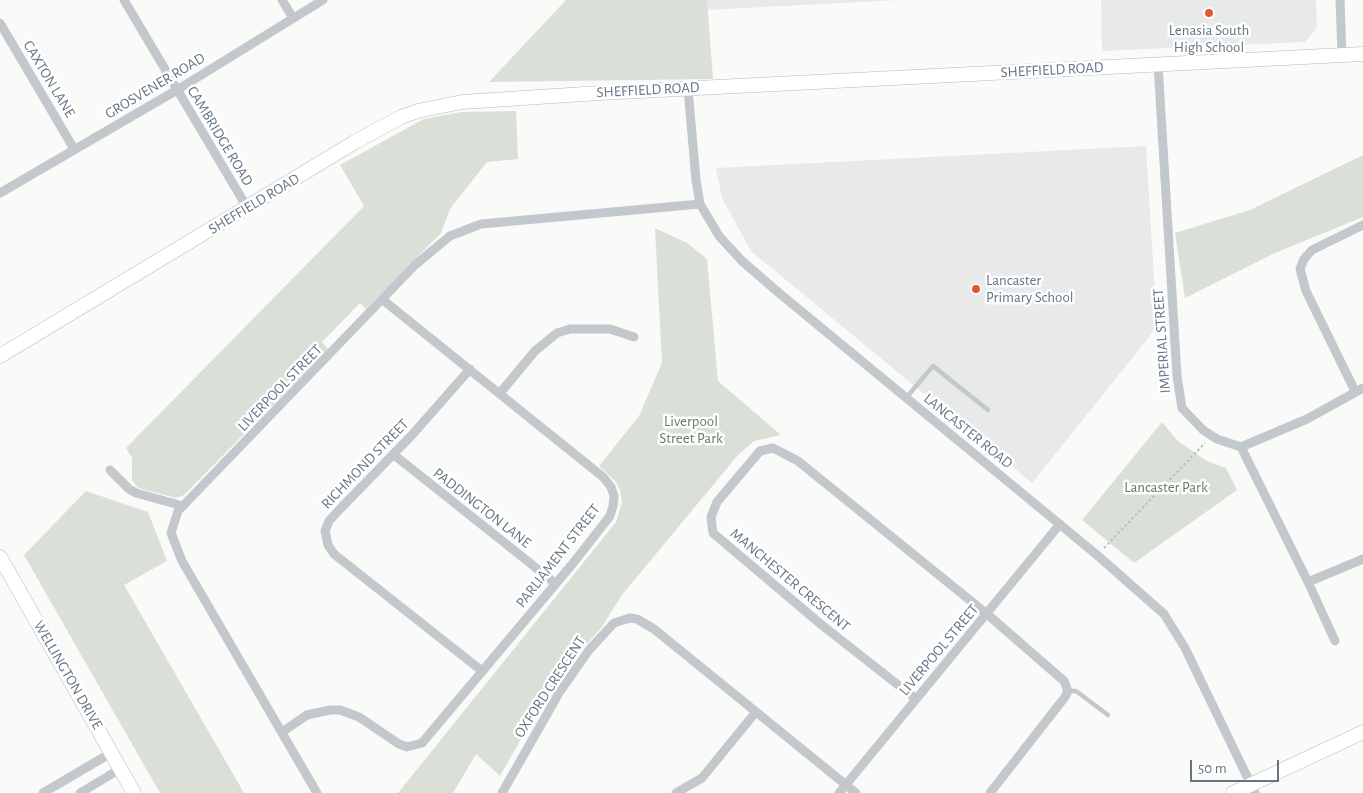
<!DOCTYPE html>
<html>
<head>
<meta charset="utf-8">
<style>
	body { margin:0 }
	#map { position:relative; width:1363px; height:793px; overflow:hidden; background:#fafaf8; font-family:"Alegreya Sans",sans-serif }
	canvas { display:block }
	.scale { position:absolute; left:1190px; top:760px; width:89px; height:22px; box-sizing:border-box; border:2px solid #657683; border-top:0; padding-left:6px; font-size:15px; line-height:18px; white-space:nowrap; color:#657683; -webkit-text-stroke:4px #fff; paint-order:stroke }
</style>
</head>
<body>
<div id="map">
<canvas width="1363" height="793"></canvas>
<div class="scale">50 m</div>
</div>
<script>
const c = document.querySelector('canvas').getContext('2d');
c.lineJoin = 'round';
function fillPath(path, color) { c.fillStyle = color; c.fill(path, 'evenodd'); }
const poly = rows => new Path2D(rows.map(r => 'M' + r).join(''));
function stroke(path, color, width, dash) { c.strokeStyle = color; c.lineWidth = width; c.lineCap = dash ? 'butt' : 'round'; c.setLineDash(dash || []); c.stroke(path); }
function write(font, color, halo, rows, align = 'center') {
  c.font = font + ' "Alegreya Sans",sans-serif'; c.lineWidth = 5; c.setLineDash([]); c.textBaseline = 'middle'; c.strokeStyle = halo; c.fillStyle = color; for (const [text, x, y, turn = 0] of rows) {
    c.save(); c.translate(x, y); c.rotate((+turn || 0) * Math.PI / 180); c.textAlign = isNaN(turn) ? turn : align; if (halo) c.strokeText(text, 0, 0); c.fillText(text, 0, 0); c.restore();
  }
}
fillPath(poly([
	[707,0,898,0,707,10],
	[1101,0,1316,0,1317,27,1305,42,1102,51],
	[1146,146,1157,327,1032,483,751,251,722,198,716,168]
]), '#e8e9e9');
fillPath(poly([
	[566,0,707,0,713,79,489,82],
	[516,111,518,159,487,162,450,209,441,233,366,309,360,303,322,342,328,349,184,495,176,498,138,488,132,480,132,458,126,448,364,206,340,165,424,119,461,112],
	[1363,155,1363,217,1275,253,1185,298,1175,233,1250,210],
	[655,228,687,243,707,259,718,381,781,435,754,441,738,455,621,596,602,627,575,657,542,702,500,776,476,754,453,793,398,793,616,522,622,502,620,490,615,481,599,466,639,416,662,363],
	[1162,422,1178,441,1207,461,1226,468,1237,490,1134,563,1082,520],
	[86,491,148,512,167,561,124,585,244,793,160,793,24,555]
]), '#dadfd7');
const secondary = poly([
	[0,356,355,142,401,117,418,111,462,102,600,93,1363,54],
	[0,557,134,793],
	[1233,793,1363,732]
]);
stroke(secondary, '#b3babf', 15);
stroke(poly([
	[1104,548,1205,443]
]), '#bbbfc2', 2, [2.5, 2.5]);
stroke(poly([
	[906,398,933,366,988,410],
	[1068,691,1076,691,1108,715]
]), '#c3c8cc', 4.5);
stroke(poly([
	[124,0,248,209],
	[282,0,293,18],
	[1340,0,1342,55],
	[0,23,74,149],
	[1158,64,1177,376,1182,408,1203,430,1217,439,1241,447,1307,419,1363,388],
	[688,89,696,180,700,204,719,236,742,261,779,293,1097,555,1164,614,1185,648,1255,793],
	[0,193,177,90,323,0],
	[470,369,412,435,340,509,329,521,325,531,328,545,334,554,482,671],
	[1355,391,1306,291,1300,269,1304,259,1312,250,1363,225],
	[500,393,535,351,557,333,570,329,610,329,634,337],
	[1241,447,1308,582,1363,559],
	[393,454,555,583],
	[110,470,129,489,136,493,183,506],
	[1308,582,1335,641],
	[916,699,823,626,713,533,711,517,717,502,760,451,773,448,798,461,987,614,1064,681,1068,691,1065,697,990,793],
	[282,732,307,715,330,710,340,710,359,717,399,744,407,747,422,743,574,562,610,516,613,506,614,496,611,487,603,477,383,300],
	[43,793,111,753],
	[80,793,120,769],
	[317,793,182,561,171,533,178,511,415,265,450,236,481,224,700,204],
	[502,793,559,693,589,650,614,623,630,618,637,619,654,629,856,793],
	[676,793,702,778,755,713],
	[839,793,1060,524]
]), '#c3c8cc', 9);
stroke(secondary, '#fff', 14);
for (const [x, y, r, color] of [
	[1209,13,5,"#e4572e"],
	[976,289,5,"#e4572e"]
]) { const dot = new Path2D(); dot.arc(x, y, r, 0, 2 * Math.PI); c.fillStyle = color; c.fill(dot); stroke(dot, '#fff', 2); }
write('15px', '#657683', '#fff', [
	["Lenasia South",1209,30],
	["High School",1209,47],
	["Lancaster",986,280,"left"],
	["Primary School",986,297,"left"]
]);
write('15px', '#657683', '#fff', [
	["SHEFFIELD ROAD",1052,70,-3],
	["CAXTON LANE",49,79,59],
	["GROSVENER ROAD",155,86,-31],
	["SHEFFIELD ROAD",648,90,-3],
	["CAMBRIDGE ROAD",220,136,59],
	["SHEFFIELD ROAD",254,204,-31],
	["IMPERIAL STREET",1162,341,-94],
	["LIVERPOOL STREET",280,388,-46],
	["LANCASTER ROAD",968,431,39],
	["RICHMOND STREET",365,464,-46],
	["PADDINGTON LANE",482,508,38],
	["PARLIAMENT STREET",558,556,-52],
	["MANCHESTER CRESCENT",790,580,40],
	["LIVERPOOL STREET",939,650,-50],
	["WELLINGTON DRIVE",68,675,60],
	["OXFORD CRESCENT",550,687,-57]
]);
write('15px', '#687a64', '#fff', [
	["Liverpool",691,421],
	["Street Park",691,438],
	["Lancaster Park",1166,487]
]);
</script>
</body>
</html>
